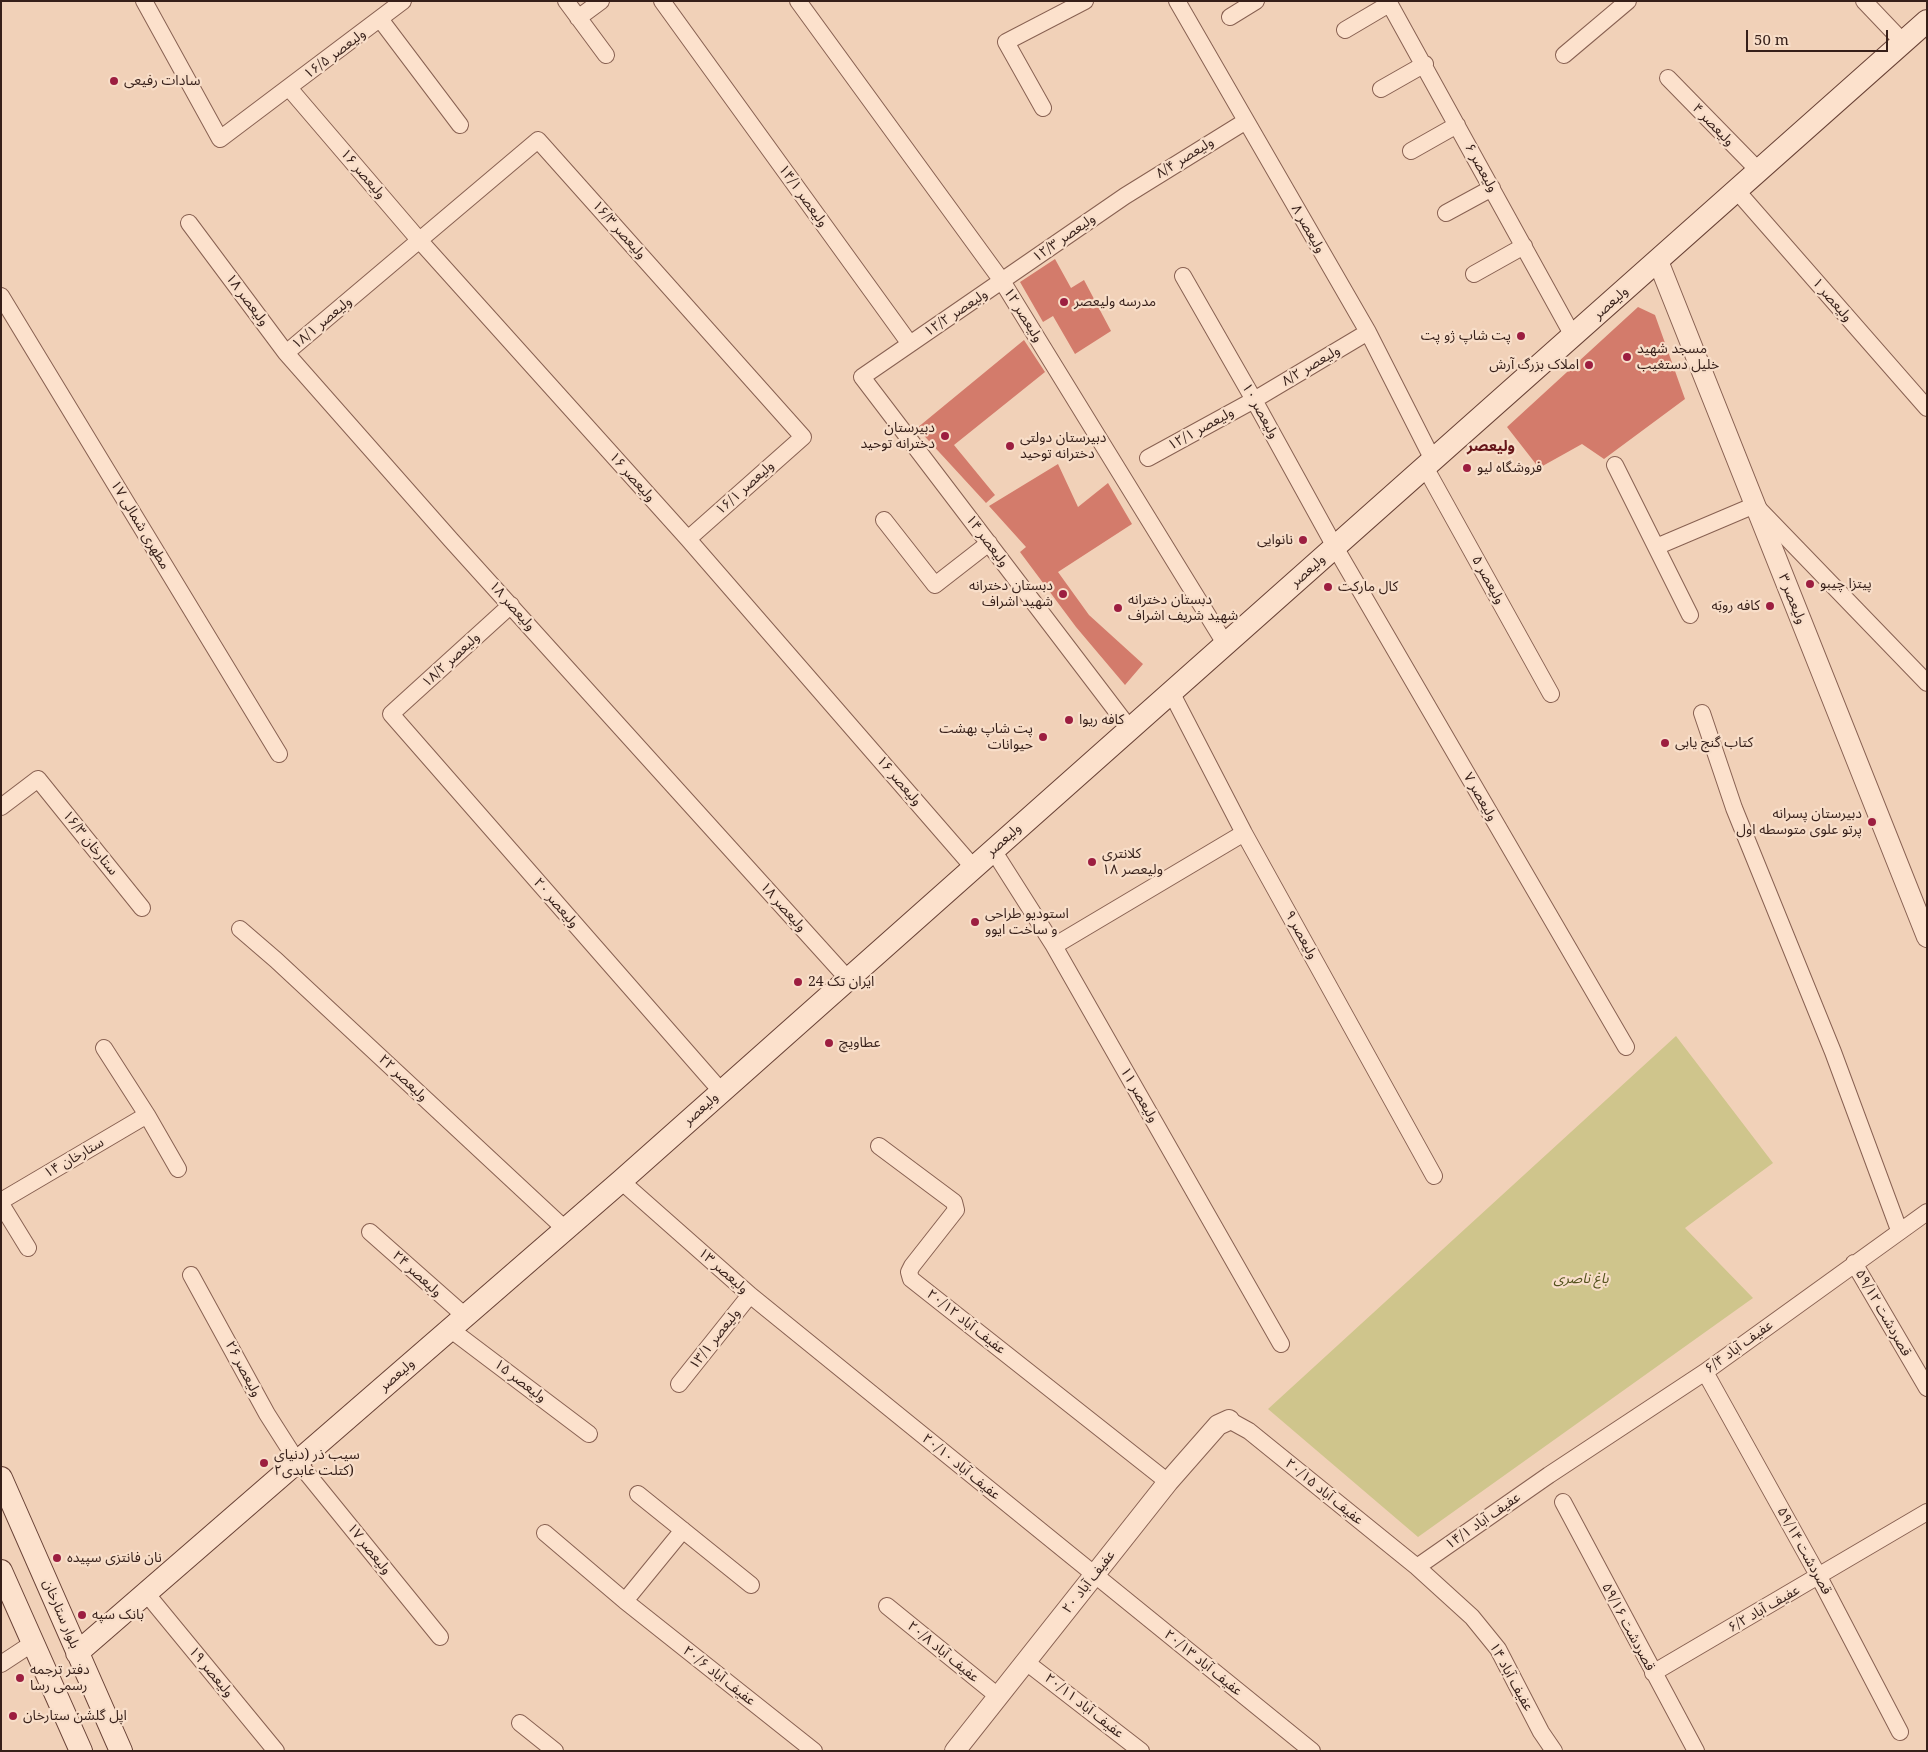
<!DOCTYPE html>
<html>
<head>
<meta charset="utf-8">
<style>
	body { margin:0 }
	#map { position:relative; width:1928px; height:1752px; overflow:hidden; background:#f1d1b8; font-family:"Noto Serif",serif }
	canvas { display:block }
	.frame { position:absolute; inset:0; border:2px solid #361f19; pointer-events:none }
	.scale { position:absolute; left:1746px; top:30px; width:142px; height:22px; box-sizing:border-box; border:2px solid #361f19; border-top:0; padding-left:6px; font-size:15px; line-height:18px; white-space:nowrap; color:#361f19; -webkit-text-stroke:4px #f8dec9; paint-order:stroke }
</style>
</head>
<body>
<div id="map">
<canvas width="1928" height="1752"></canvas>
<div class="frame"></div>
<div class="scale">50 m</div>
</div>
<script>
const c = document.querySelector('canvas').getContext('2d');
c.lineJoin = 'round';
function fillPath(path, color) { c.fillStyle = color; c.fill(path, 'evenodd'); }
const poly = rows => new Path2D(rows.map(r => 'M' + r).join(''));
function stroke(path, color, width, dash) { c.strokeStyle = color; c.lineWidth = width; c.lineCap = dash ? 'butt' : 'round'; c.setLineDash(dash || []); c.stroke(path); }
function write(font, color, halo, rows, align = 'center') {
  c.font = font + ' "Noto Serif","Noto Sans Arabic",serif'; c.lineWidth = 4.5; c.setLineDash([]); c.textBaseline = 'middle'; c.strokeStyle = halo; c.fillStyle = color; for (const [text, x, y, turn = 0] of rows) {
    c.save(); c.translate(x, y); c.rotate((+turn || 0) * Math.PI / 180); c.textAlign = isNaN(turn) ? turn : align; if (halo) c.strokeText(text, 0, 0); c.fillText(text, 0, 0); c.restore();
  }
}
fillPath(poly([
	[1676,1036,1773,1163,1685,1228,1753,1298,1418,1537,1268,1409]
]), '#cfc58c');
fillPath(poly([
	[1055,259,1071,288,1084,280,1111,331,1075,354,1053,316,1043,322,1020,282],
	[1638,307,1655,315,1685,399,1604,459,1582,444,1539,468,1507,427],
	[1024,340,1045,372,954,445,995,495,986,503,917,428],
	[1058,464,1078,507,1108,483,1132,524,1058,572,1089,615,1143,664,1125,685,1076,627,1020,552,1026,547,989,506]
]), '#d37b6b');
const minor = poly([
	[144,1,220,139,403,1],
	[566,1,606,55],
	[662,1,910,344,862,377,1130,729],
	[798,1,1002,281,1226,645],
	[1177,1,1368,332,1433,460],
	[1388,1,1573,336],
	[1864,1,1904,43],
	[1230,17,1256,1],
	[578,18,601,1],
	[380,19,460,125],
	[1345,30,1389,4],
	[1564,55,1628,1],
	[1668,78,1759,171],
	[289,88,420,241,688,539,973,867],
	[1381,89,1425,64],
	[1043,108,1006,42,1085,1],
	[1411,151,1457,125],
	[1737,191,1927,408],
	[1446,213,1492,188],
	[189,223,286,353,451,540,848,979],
	[1474,274,1524,246],
	[1183,276,1254,400,1335,547,1626,1047],
	[1,296,279,754],
	[910,344,1125,196,1246,121],
	[286,353,538,140,803,437,688,539],
	[1148,458,1254,400,1368,332],
	[1615,465,1690,615],
	[1425,467,1551,694],
	[884,520,935,585,989,543],
	[1656,547,1755,505,1927,683],
	[511,605,391,714,721,1091],
	[1171,692,1244,833,1434,1176],
	[1702,713,1734,808,1833,1052,1899,1230],
	[1,807,38,779,142,908],
	[993,850,1054,946,1281,1344],
	[240,929,276,960,565,1229],
	[1054,946,1244,833],
	[104,1048,147,1115,178,1169],
	[879,1146,954,1202,956,1210,912,1266,909,1272,911,1279,1168,1482],
	[621,1181,750,1295,1312,1751],
	[1,1201,147,1115],
	[1,1204,28,1248],
	[370,1232,465,1316],
	[1854,1263,1927,1388],
	[191,1275,267,1414,297,1461,440,1637],
	[450,1329,589,1434],
	[1705,1372,1819,1577,1900,1732],
	[679,1384,750,1295],
	[1229,1420,1249,1431,1417,1567,1472,1617,1498,1649,1541,1732,1554,1751],
	[638,1494,751,1585],
	[1563,1502,1696,1751],
	[545,1533,625,1601,814,1751],
	[1417,1567,1549,1475,1705,1372,1927,1212],
	[146,1593,276,1751],
	[625,1601,683,1530],
	[887,1606,999,1697],
	[1026,1662,1141,1751],
	[1,1664,33,1643],
	[1653,1673,1927,1512],
	[520,1723,555,1751]
]);
const tertiary = poly([
	[1658,261,1927,937],
	[955,1751,1168,1482,1218,1425,1229,1420]
]);
const secondary = poly([
	[1,1478,121,1751],
	[1,1571,81,1751],
	[77,1653,621,1181,1927,21]
]);
stroke(minor, '#886152', 18);
stroke(tertiary, '#886152', 22);
stroke(secondary, '#694236', 24);
stroke(minor, '#fce1cc', 16);
stroke(tertiary, '#fce1cc', 20);
stroke(secondary, '#fce1cc', 22);
for (const [x, y, r, color] of [
	[114,81,5,"#9c1e40"],
	[1064,302,5,"#9c1e40"],
	[1521,336,5,"#9c1e40"],
	[1627,357,5,"#9c1e40"],
	[1589,365,5,"#9c1e40"],
	[945,436,5,"#9c1e40"],
	[1010,446,5,"#9c1e40"],
	[1467,468,5,"#9c1e40"],
	[1303,540,5,"#9c1e40"],
	[1810,584,5,"#9c1e40"],
	[1328,587,5,"#9c1e40"],
	[1063,594,5,"#9c1e40"],
	[1770,606,5,"#9c1e40"],
	[1118,608,5,"#9c1e40"],
	[1069,720,5,"#9c1e40"],
	[1043,737,5,"#9c1e40"],
	[1665,743,5,"#9c1e40"],
	[1872,822,5,"#9c1e40"],
	[1092,862,5,"#9c1e40"],
	[975,922,5,"#9c1e40"],
	[798,982,5,"#9c1e40"],
	[829,1043,5,"#9c1e40"],
	[264,1463,5,"#9c1e40"],
	[57,1558,5,"#9c1e40"],
	[82,1615,5,"#9c1e40"],
	[20,1678,5,"#9c1e40"],
	[13,1716,5,"#9c1e40"]
]) { const dot = new Path2D(); dot.arc(x, y, r, 0, 2 * Math.PI); c.fillStyle = color; c.fill(dot); stroke(dot, '#f8dec9', 2); }
write('14px', '#361f19', '#f8dec9', [
	["۱۶/۵ ولیعصر",335,54,-37],
	["۴ ولیعصر",1713,125,46],
	["۸/۴ ولیعصر",1185,158,-32],
	["۶ ولیعصر",1481,168,61],
	["۱۶ ولیعصر",363,174,49],
	["۱۴/۱ ولیعصر",803,196,54],
	["۸ ولیعصر",1308,229,60],
	["۱۶/۳ ولیعصر",619,230,48],
	["۱۲/۳ ولیعصر",1064,238,-35],
	["۱۸ ولیعصر",247,300,53],
	["۱ ولیعصر",1832,300,49],
	["ولیعصر",1611,303,-42],
	["۱۲/۲ ولیعصر",956,313,-34],
	["۱۲ ولیعصر",1023,315,58],
	["۱۸/۱ ولیعصر",322,323,-40],
	["۸/۲ ولیعصر",1311,366,-31],
	["۱۰ ولیعصر",1260,411,61],
	["۱۲/۱ ولیعصر",1201,429,-29],
	["۱۶ ولیعصر",632,477,48],
	["۱۶/۱ ولیعصر",745,488,-42],
	["۱۷ مطهری شمالی",140,525,59],
	["۱۴ ولیعصر",987,541,53],
	["ولیعصر",1308,571,-42],
	["۵ ولیعصر",1488,580,61],
	["۳ ولیعصر",1792,599,68],
	["۱۸ ولیعصر",512,606,48],
	["۱۸/۲ ولیعصر",451,660,-43],
	["۱۶ ولیعصر",899,781,49],
	["۷ ولیعصر",1480,797,60],
	["ولیعصر",1004,840,-42],
	["۱۶/۳ ستارخان",90,843,51],
	["۲۰ ولیعصر",556,903,49],
	["۱۸ ولیعصر",783,907,48],
	["۹ ولیعصر",1301,935,61],
	["۲۲ ولیعصر",403,1078,43],
	["۱۱ ولیعصر",1139,1095,60],
	["ولیعصر",701,1109,-42],
	["۱۴ ستارخان",74,1158,-30],
	["۱۳ ولیعصر",723,1271,41],
	["۲۴ ولیعصر",417,1274,42],
	["۵۹/۱۲ قصردشت",1883,1313,60],
	["عفیف آباد ۲۰/۱۲",966,1322,38],
	["۱۳/۱ ولیعصر",715,1339,-52],
	["عفیف آباد ۶/۴",1739,1347,-36],
	["۲۶ ولیعصر",243,1369,62],
	["ولیعصر",397,1375,-41],
	["۱۵ ولیعصر",520,1381,37],
	["عفیف آباد ۲۰/۱۰",961,1467,39],
	["عفیف آباد ۲۰/۱۵",1324,1492,39],
	["عفیف آباد ۱۴/۱",1483,1521,-35],
	["۱۷ ولیعصر",369,1549,51],
	["۵۹/۱۴ قصردشت",1804,1551,61],
	["عفیف آباد ۲۰",1089,1582,-52],
	["عفیف آباد ۶/۲",1764,1609,-30],
	["بلوار ستارخان",61,1614,67],
	["۵۹/۱۶ قصردشت",1628,1627,62],
	["عفیف آباد ۲۰/۸",943,1652,39],
	["عفیف آباد ۲۰/۱۳",1203,1663,39],
	["۱۹ ولیعصر",211,1672,50],
	["عفیف آباد ۲۰/۶",719,1676,38],
	["عفیف آباد ۱۴",1511,1677,61],
	["عفیف آباد ۲۰/۱۱",1084,1706,38]
]);
write('14px', '#361f19', '#f8dec9', [
	["سادات رفیعی",124,81],
	["مدرسه ولیعصر",1074,302],
	["پت شاپ ژو پت",1511,336,"right"],
	["مسجد شهید",1637,349],
	["خلیل دستغیب",1637,365],
	["املاک بزرگ آرش",1579,365,"right"],
	["دبیرستان",935,428,"right"],
	["دخترانه توحید",935,444,"right"],
	["دبیرستان دولتی",1020,438],
	["دخترانه توحید",1020,454],
	["فروشگاه لیو",1477,468],
	["نانوایی",1293,540,"right"],
	["پیتزا چیبو",1820,584],
	["دبستان دخترانه",1053,586,"right"],
	["شهید اشراف",1053,602,"right"],
	["کال مارکت",1338,587],
	["دبستان دخترانه",1128,600],
	["شهید شریف اشراف",1128,616],
	["کافه روبَه",1760,606,"right"],
	["کافه ریوا",1079,720],
	["پت شاپ بهشت",1033,729,"right"],
	["حیوانات",1033,745,"right"],
	["کتاب گنج یابی",1675,743],
	["دبیرستان پسرانه",1862,814,"right"],
	["پرتو علوی متوسطه اول",1862,830,"right"],
	["کلانتری",1102,854],
	["۱۸ ولیعصر",1102,870],
	["استودیو طراحی",985,914],
	["و ساخت ایوو",985,930],
	["ایران تک 24",808,982],
	["عطاویچ",839,1043],
	["سیب ذر (دنیای",274,1455],
	["کتلت عابدی۲)",274,1471],
	["نان فانتزی سپیده",67,1558],
	["بانک سپه",92,1615],
	["دفتر ترجمه",30,1670],
	["رسمی رسا",30,1686],
	["اپل گلشن ستارخان",23,1716]
], 'left');
write('italic 14px', '#54531e', '#f8dec9', [
	["باغ ناصری",1581,1279]
]);
write('bold 15px', '#661519', '#f8dec9', [
	["ولیعصر",1491,447]
]);
</script>
</body>
</html>
